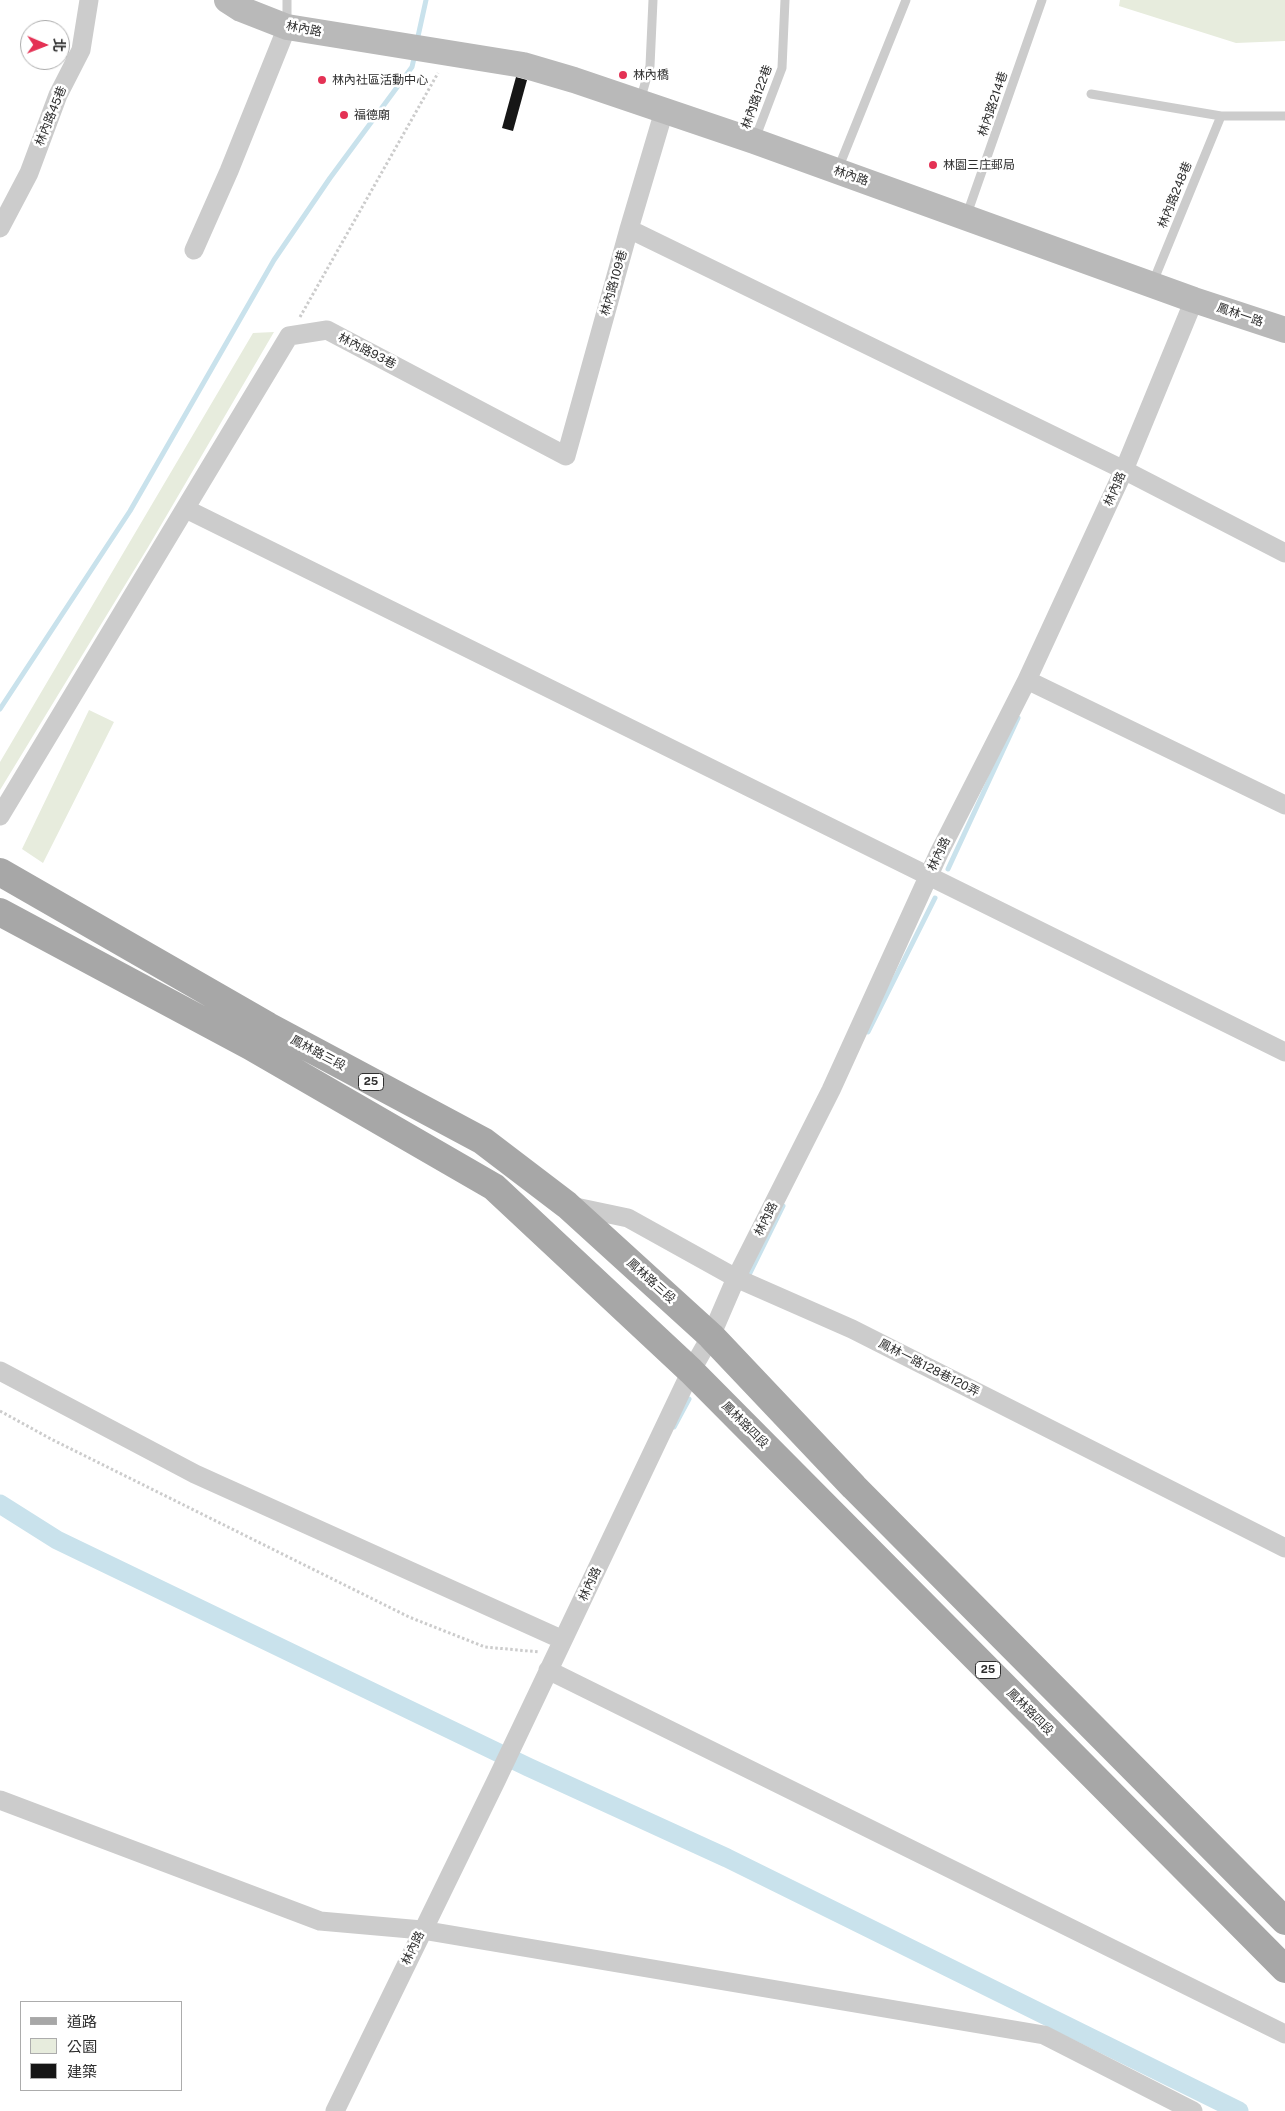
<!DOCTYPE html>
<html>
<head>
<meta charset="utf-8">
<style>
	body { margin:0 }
	#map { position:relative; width:1285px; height:2111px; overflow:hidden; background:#fff; font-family:"Public Sans","Noto Sans TC",sans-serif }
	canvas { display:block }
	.legend { position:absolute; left:20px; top:2001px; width:162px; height:90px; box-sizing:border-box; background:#fff; border:1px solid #acacac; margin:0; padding:6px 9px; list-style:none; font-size:15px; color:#2f2f2f }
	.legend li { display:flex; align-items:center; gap:10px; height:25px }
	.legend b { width:25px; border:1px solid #acacac }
	.north { position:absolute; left:20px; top:20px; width:50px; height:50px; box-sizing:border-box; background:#fff; border:1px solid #acacac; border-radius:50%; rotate:91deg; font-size:14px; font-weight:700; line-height:20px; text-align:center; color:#2f2f2f }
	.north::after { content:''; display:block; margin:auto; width:18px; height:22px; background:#e43255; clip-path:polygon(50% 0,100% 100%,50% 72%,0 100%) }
</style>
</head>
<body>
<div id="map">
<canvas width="1285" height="2111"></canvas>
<ul class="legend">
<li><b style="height:6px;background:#a7a7a7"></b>道路</li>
<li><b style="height:14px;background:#e7ecdd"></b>公園</li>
<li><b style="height:14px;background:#161616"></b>建築</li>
</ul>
<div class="north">北</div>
</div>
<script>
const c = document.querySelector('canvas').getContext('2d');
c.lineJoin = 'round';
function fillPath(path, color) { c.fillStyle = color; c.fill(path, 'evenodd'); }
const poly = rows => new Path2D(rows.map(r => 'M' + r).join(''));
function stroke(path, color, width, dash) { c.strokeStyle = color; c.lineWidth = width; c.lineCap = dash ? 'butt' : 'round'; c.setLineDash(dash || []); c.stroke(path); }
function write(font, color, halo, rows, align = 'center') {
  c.font = font + ' "Public Sans","Noto Sans TC",sans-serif'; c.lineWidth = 5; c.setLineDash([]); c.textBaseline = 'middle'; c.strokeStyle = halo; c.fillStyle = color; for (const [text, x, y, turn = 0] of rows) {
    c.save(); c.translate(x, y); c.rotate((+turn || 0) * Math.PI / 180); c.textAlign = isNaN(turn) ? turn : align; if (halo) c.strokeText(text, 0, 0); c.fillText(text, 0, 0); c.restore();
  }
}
fillPath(poly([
	[1120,0,1285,0,1285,41,1236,43,1119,6],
	[274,332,147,549,0,790,0,762,253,333],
	[89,710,114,722,43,863,22,849]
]), '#e7ecdd');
stroke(poly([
	[417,41,426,0],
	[0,709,130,511,274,260,330,178,412,67,415,54],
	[948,869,1018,718],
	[868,1032,935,898],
	[749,1275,783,1206],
	[674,1427,689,1399]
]), '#c9e2ec', 5);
stroke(poly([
	[0,1504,57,1540,528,1767,727,1858,1239,2111]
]), '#c9e2ec', 19);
fillPath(poly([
	[516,77,527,80,513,131,502,128]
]), '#161616');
stroke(poly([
	[300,317,438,73],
	[0,1411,51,1439,409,1617,485,1647,540,1652]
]), '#ccc', 3, [2.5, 2.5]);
stroke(poly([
	[287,0,287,25],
	[1091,94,1221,116],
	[640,101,650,66,653,0],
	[755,139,782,68,785,0],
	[838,169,906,0],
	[966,217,1042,0],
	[1153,282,1221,116,1285,116]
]), '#ccc', 9);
stroke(poly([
	[0,228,29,173,58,95,81,50,89,0],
	[629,229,1124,470,1285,553],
	[194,250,229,171,287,27],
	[186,509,1285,1052],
	[1027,680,1285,805],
	[0,816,289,336,327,330,566,456,629,229,664,111],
	[571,1206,628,1218,736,1278,852,1329,1285,1548],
	[0,1371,195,1474,563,1640],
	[548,1670,1285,2034],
	[0,1800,320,1921,422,1930,1044,2035,1193,2111],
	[335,2111,496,1781,691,1371,711,1336,736,1278,831,1090,939,853,1027,680,1124,470,1194,300]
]), '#ccc', 19);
stroke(poly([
	[227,0,241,9,287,27,523,65,574,80,754,141,1194,300,1285,330]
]), '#b9b9b9', 26);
stroke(poly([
	[0,872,268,1026,483,1141,567,1205,711,1336,854,1487,1285,1921],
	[0,912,250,1046,494,1187,691,1371,1285,1969]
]), '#a7a7a7', 28);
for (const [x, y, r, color] of [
	[623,75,5,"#e43255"],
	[322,80,5,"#e43255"],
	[344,115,5,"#e43255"],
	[933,165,5,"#e43255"]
]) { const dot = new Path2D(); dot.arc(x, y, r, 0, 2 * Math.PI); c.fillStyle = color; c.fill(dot); stroke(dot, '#fff', 2); }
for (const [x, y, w] of [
	[371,1082,25],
	[988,1670,25]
]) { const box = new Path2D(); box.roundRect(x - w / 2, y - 8.5, w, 17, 4); c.fillStyle = '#fff'; c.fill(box); stroke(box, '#2f2f2f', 1); }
write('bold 11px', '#2f2f2f', null, [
	["25",371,1082],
	["25",988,1670]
]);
write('12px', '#2f2f2f', '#fff', [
	["林內路",304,29,11],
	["林內路122巷",757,97,-70],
	["林內路214巷",993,104,-71],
	["林內路45巷",51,116,-68],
	["林內路",851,176,19],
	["林內路248巷",1175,195,-68],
	["林內路109巷",614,283,-74],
	["鳳林一路",1240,315,19],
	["林內路93巷",367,351,27],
	["林內路",1115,489,-66],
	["林內路",939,854,-64],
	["鳳林路三段",318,1053,28],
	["林內路",766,1219,-63],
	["鳳林路三段",651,1281,42],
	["鳳林一路128巷120弄",929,1368,27],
	["鳳林路四段",745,1425,45],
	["林內路",590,1584,-65],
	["鳳林路四段",1030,1712,45],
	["林內路",413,1948,-64]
]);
write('12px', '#2f2f2f', '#fff', [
	["林內橋",633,75],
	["林內社區活動中心",332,80],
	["福德廟",354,115],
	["林園三庄郵局",943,165]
], 'left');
</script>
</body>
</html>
